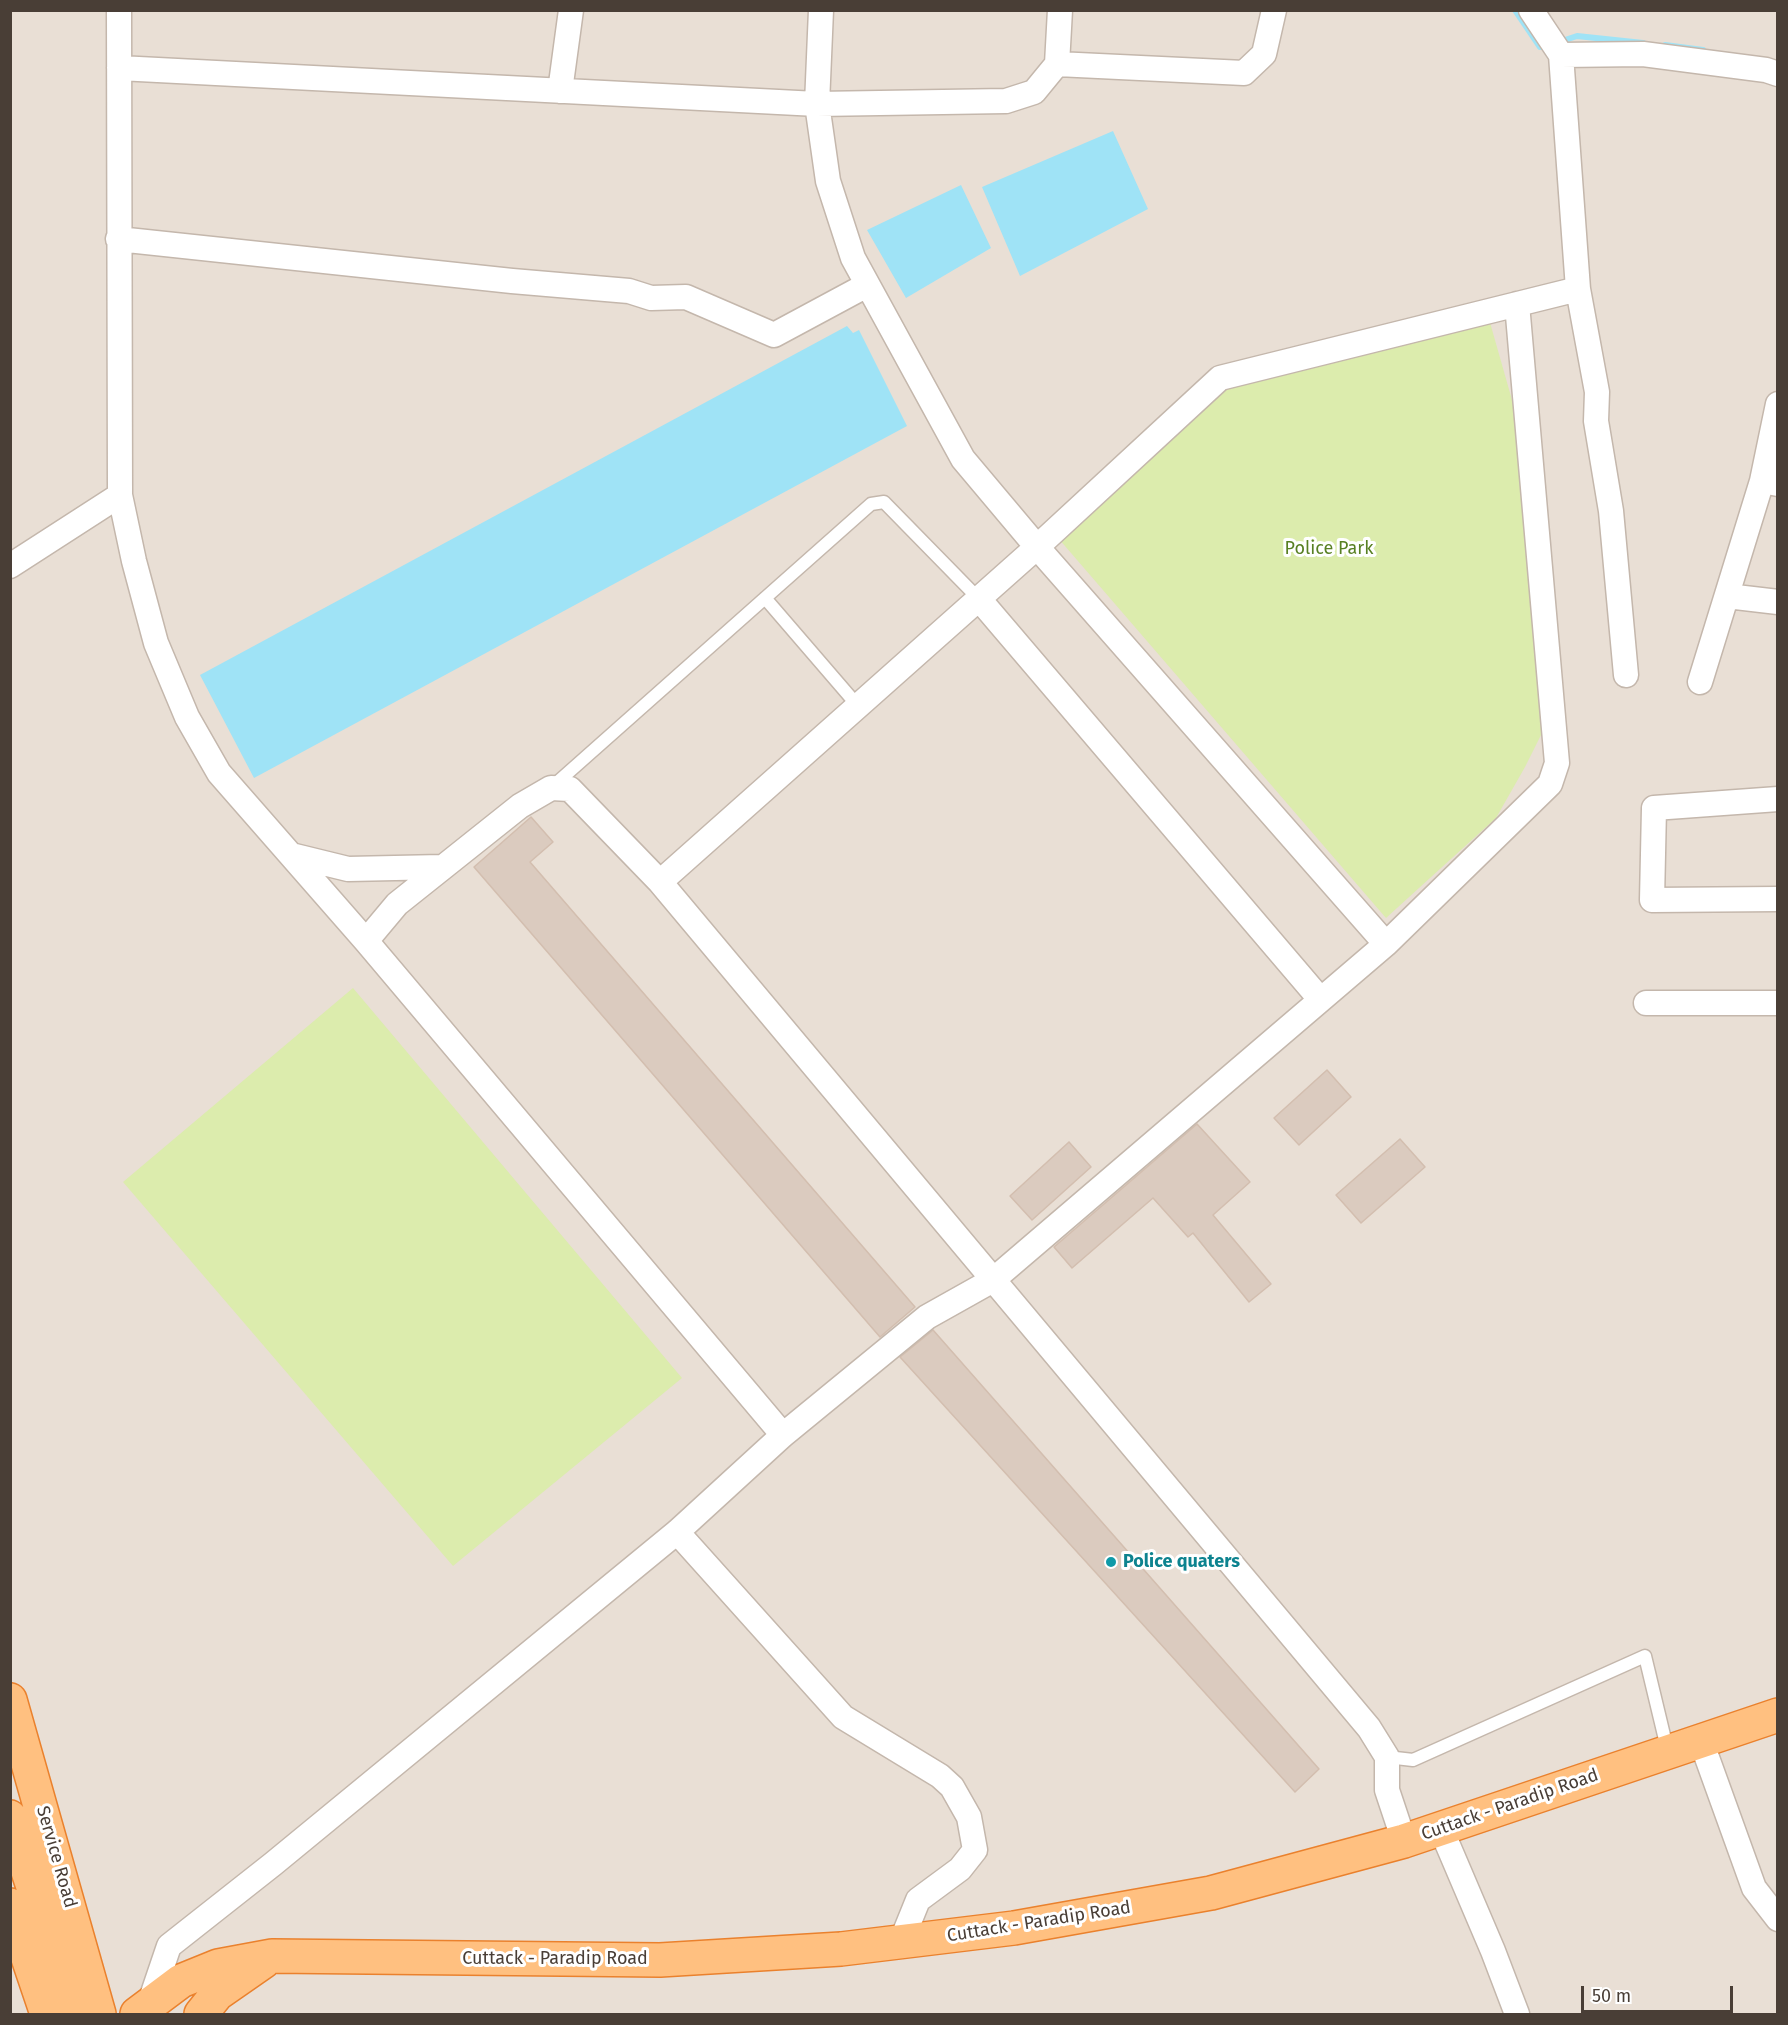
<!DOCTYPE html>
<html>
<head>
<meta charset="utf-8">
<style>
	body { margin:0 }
	#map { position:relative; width:1788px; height:2025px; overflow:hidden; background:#f5eee8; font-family:"Fira Sans",sans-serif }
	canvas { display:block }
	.frame { position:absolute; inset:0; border:12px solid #493e36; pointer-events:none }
	.scale { position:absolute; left:1581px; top:1986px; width:152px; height:27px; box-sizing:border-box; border:3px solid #493e36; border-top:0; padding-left:8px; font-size:18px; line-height:21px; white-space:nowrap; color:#493e36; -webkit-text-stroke:4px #fff; paint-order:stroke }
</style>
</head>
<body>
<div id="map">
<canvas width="1788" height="2025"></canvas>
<div class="frame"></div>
<div class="scale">50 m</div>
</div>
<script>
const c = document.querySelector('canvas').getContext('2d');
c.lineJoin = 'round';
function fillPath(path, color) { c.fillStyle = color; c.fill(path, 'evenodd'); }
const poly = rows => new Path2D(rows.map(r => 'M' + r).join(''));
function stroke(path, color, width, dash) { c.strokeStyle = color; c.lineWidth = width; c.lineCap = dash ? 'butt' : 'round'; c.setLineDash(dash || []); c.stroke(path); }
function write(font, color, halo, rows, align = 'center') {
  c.font = font + ' "Fira Sans",sans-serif'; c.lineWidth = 6; c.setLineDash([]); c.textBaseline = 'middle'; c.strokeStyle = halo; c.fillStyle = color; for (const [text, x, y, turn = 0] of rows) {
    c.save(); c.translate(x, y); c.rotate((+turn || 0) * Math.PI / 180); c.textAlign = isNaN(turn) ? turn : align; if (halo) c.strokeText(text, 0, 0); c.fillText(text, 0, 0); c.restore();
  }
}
fillPath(poly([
	[11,11,1777,11,1777,2014,11,2014]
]), '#e9dfd5');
fillPath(poly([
	[1489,319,1516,414,1521,500,1531,557,1549,719,1525,767,1496,818,1386,918,1046,524,1217,380],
	[353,988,682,1378,453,1566,123,1182]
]), '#dcecad');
fillPath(poly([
	[1113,131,1148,209,1020,276,982,187],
	[961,185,991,248,906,298,867,230],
	[847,326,853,333,859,330,907,426,254,778,200,675]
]), '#9fe3f6');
stroke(poly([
	[1515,10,1540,47,1549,44],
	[1559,42,1577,36,1643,43],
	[1665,45,1703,50]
]), '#9fe3f6', 6);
const building = poly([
	[531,817,553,842,530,862,915,1307,880,1337,474,867,531,817],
	[1327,1070,1351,1097,1299,1145,1274,1118,1327,1070],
	[1197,1124,1250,1182,1213,1215,1271,1284,1249,1302,1193,1233,1188,1237,1153,1198,1072,1268,1054,1247,1197,1124],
	[1400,1139,1425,1167,1361,1223,1336,1195,1400,1139],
	[1069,1142,1091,1167,1032,1220,1010,1196,1069,1142],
	[933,1330,1319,1769,1295,1792,900,1357,933,1330]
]);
fillPath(building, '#dbcbbf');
stroke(building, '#d3beaf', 1.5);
const service = poly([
	[765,598,858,706],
	[552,787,871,504,884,502,979,599],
	[1387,1757,1413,1760,1645,1656,1668,1752]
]);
const minor = poly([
	[119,10,120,495,134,561,156,643,187,717,219,773,366,941,783,1435],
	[821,10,817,104,828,181,853,258,963,459,1037,547,1386,944],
	[1531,10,1561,55,1578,289,1597,392,1596,421,1611,511,1626,675],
	[1561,55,1643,54,1766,70,1778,74],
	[1057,64,1244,73,1264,54,1274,10],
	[119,68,817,104,1006,101,1034,92,1057,64,1060,10],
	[560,91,571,10],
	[118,239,512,281,629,291,651,298,686,297,774,335,867,285],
	[1778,404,1762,481,1778,484],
	[10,566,120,495],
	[1727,596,1778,602],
	[979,599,1320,999],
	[1700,682,1762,481],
	[1778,799,1654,808,1652,900,1778,899],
	[291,855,348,869,442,867],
	[660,882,1037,547,1220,378,1578,289],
	[366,941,397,904,520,806,551,788,570,789,660,882,1369,1728,1387,1757,1387,1790,1404,1841],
	[1646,1003,1778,1003],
	[677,1532,843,1717,940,1776,952,1787,969,1817,975,1850,960,1869,918,1900,901,1942],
	[1701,1741,1754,1888,1778,1919],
	[1441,1829,1493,1951,1517,2014],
	[150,2002,169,1946,273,1864,677,1532,783,1435,927,1317,993,1280,1386,944,1550,784,1557,763,1517,304]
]);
const trunk = poly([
	[10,1700,99,2014],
	[10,1817,75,2014],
	[10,1905,47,2014],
	[137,2014,181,1981,218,1966,272,1956,660,1960,841,1949,1014,1928,1211,1893,1404,1841,1778,1715],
	[201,2014,217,1994,263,1962]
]);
stroke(service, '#c4b7ac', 15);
stroke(minor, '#c4b7ac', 27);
stroke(trunk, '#ea812d', 36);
stroke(service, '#fff', 12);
stroke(minor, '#fff', 24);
stroke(trunk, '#ffc080', 33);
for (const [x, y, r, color] of [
	[1111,1562,6,"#0f9aa8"]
]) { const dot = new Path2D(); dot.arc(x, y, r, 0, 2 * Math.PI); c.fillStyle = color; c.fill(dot); stroke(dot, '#fff', 2); }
write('18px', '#588023', '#fff', [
	["Police Park",1329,549]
]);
write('bold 18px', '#0d838f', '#fff', [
	["Police quaters",1123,1562]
], 'left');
write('18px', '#493e36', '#fff', [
	["Cuttack - Paradip Road",1510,1805,-19],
	["Service Road",56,1857,74],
	["Cuttack - Paradip Road",1039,1922,-9],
	["Cuttack - Paradip Road",555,1959]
]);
</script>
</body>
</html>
